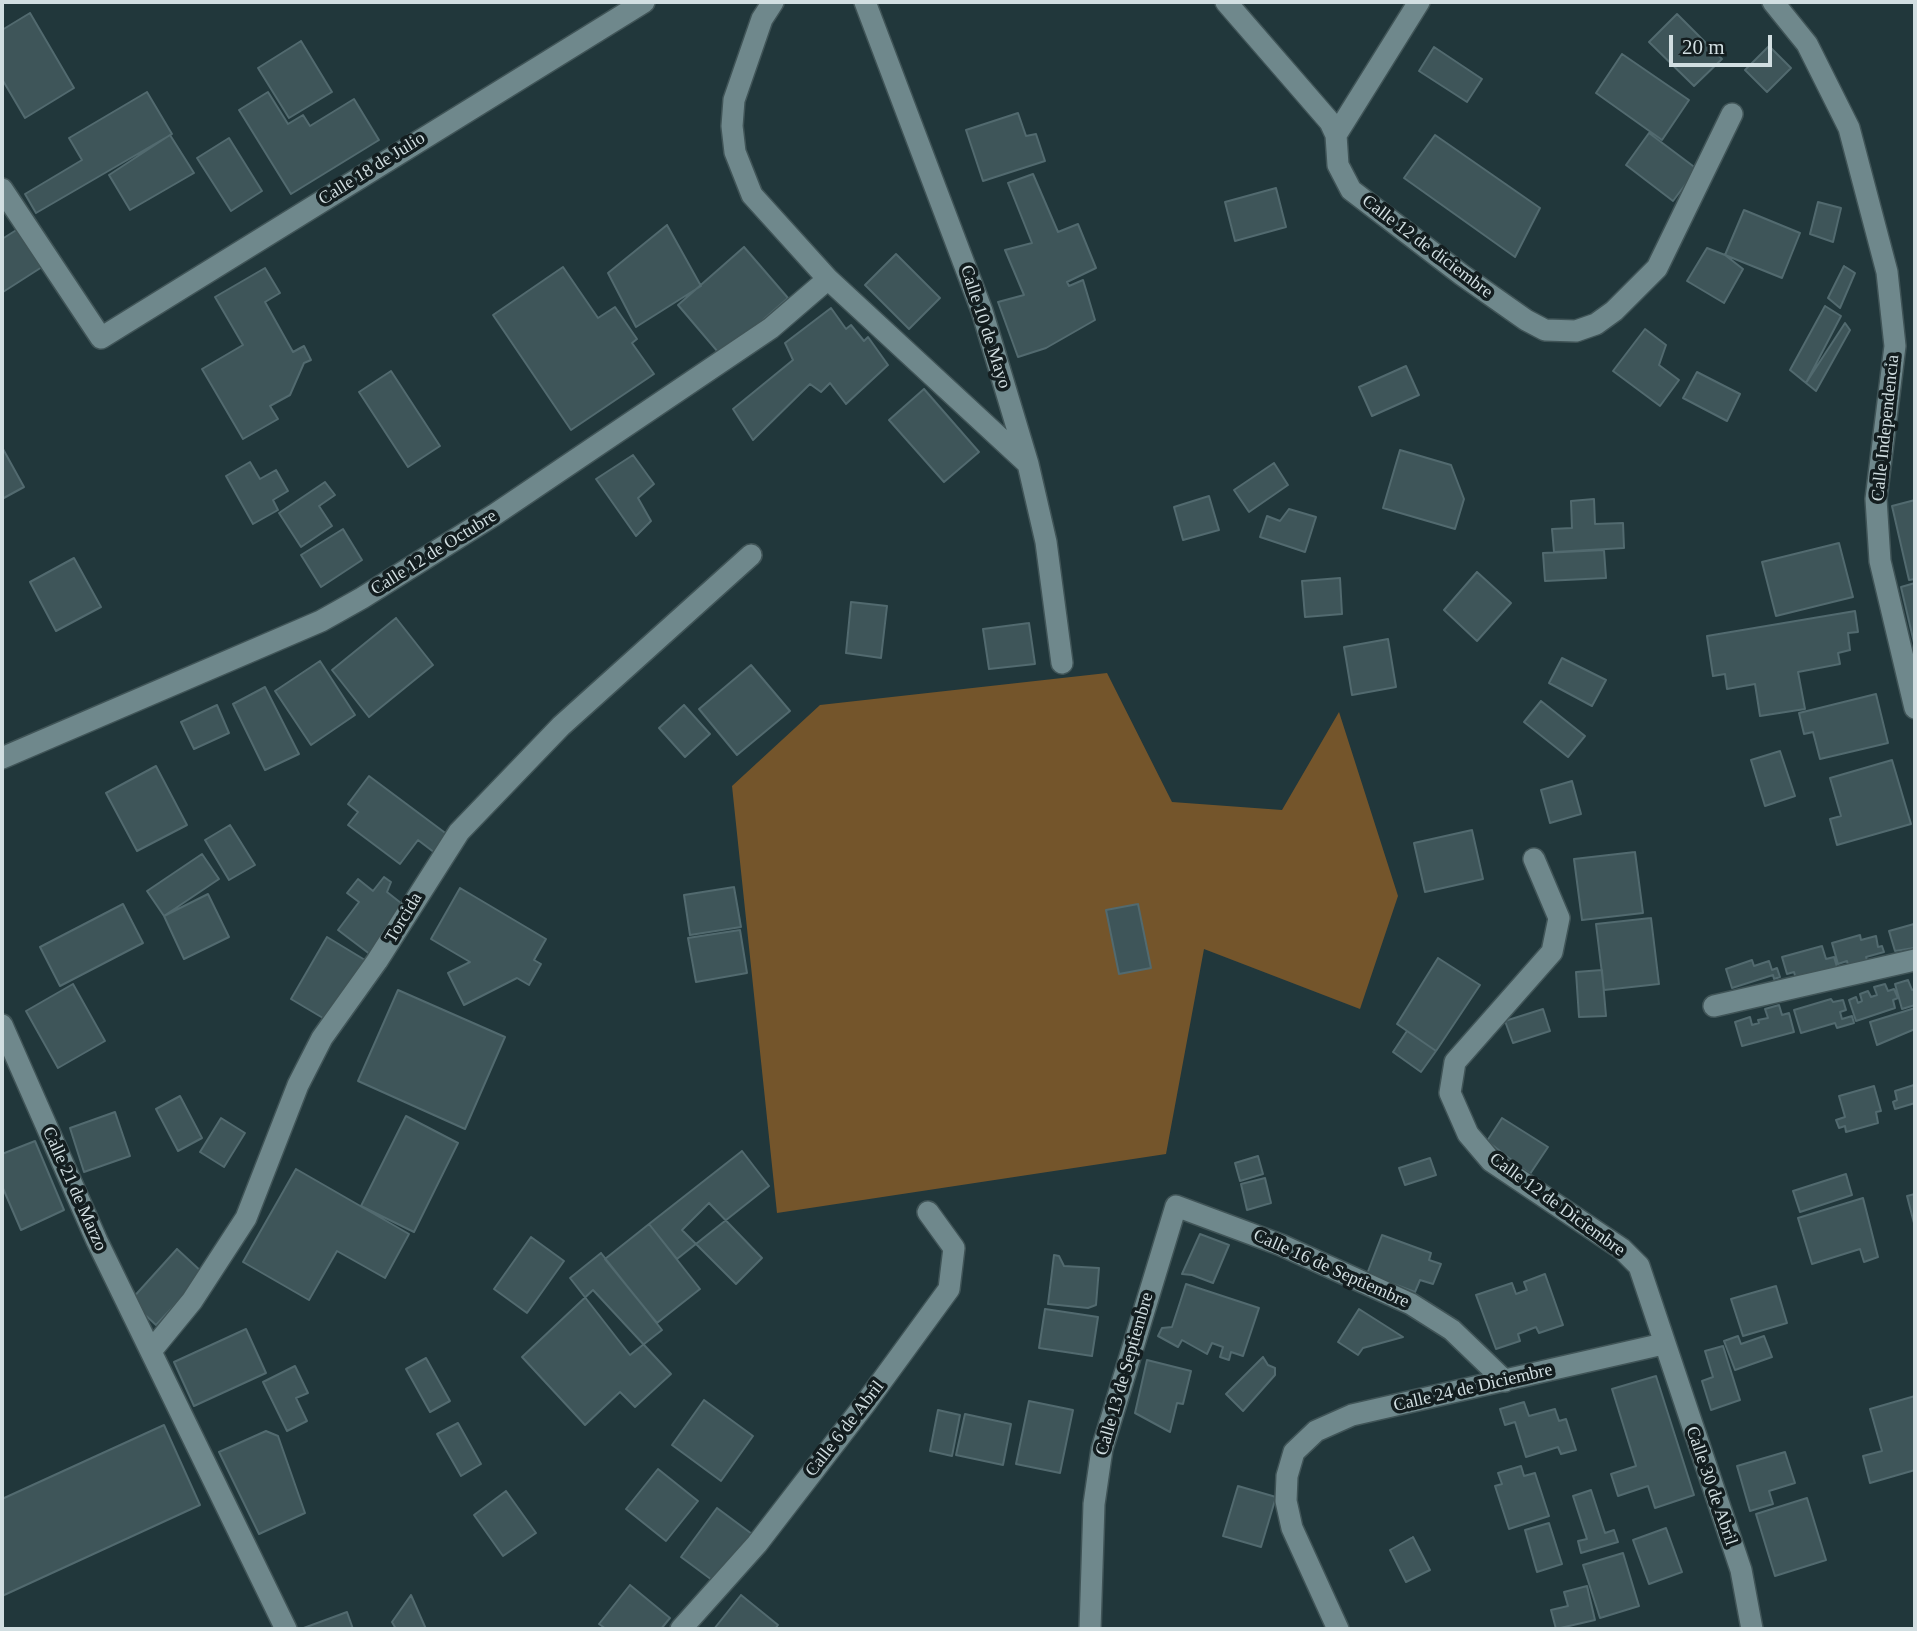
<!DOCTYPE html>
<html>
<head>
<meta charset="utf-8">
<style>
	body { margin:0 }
	#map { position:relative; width:1917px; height:1631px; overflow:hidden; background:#21373b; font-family:"Times New Roman",serif }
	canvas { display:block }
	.frame { position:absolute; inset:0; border:4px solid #d1dee1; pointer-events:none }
	.scale { position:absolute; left:1669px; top:35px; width:103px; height:32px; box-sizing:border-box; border:4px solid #d1dee1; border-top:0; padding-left:9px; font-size:21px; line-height:24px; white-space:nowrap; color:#d1dee1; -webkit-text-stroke:5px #131d1f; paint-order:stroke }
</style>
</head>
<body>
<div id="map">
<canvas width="1917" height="1631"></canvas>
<div class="frame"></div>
<div class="scale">20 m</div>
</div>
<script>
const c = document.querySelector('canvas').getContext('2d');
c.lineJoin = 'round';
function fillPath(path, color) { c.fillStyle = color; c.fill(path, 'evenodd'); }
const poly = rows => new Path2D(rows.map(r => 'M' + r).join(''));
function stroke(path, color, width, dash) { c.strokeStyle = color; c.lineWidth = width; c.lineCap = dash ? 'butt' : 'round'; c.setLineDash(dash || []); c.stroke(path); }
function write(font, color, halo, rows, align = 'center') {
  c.font = font + ' "Times New Roman",serif'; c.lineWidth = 7; c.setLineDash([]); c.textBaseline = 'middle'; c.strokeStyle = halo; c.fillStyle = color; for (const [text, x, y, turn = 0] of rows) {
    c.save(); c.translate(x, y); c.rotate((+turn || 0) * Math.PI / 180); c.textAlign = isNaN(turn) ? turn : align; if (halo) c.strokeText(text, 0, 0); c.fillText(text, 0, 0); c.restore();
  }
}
fillPath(poly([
	[1107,673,1172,802,1282,810,1339,712,1398,896,1360,1009,1204,949,1166,1154,777,1213,732,786,820,705]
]), '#74552b');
const building = poly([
	[30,13,74,88,25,118,2,79,2,30,30,13],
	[1677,14,1722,59,1694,86,1649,42,1677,14],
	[301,41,332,92,289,118,258,68,301,41],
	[1769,46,1791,68,1767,92,1745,70,1769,46],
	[1434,47,1482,79,1467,102,1419,71,1434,47],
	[1622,54,1689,100,1662,140,1596,93,1622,54],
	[147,92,172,134,36,213,25,194,82,160,69,138,147,92],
	[268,92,288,124,303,115,310,126,354,99,379,140,291,194,239,110,268,92],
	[1018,113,1026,136,1036,134,1045,161,983,181,966,130,1018,113],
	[1649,133,1697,169,1673,201,1626,165,1649,133],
	[170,135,194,173,130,210,109,175,170,135],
	[1435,135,1540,208,1515,257,1404,178,1435,135],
	[229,138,262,191,231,211,197,158,229,138],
	[1033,174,1058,232,1078,224,1096,268,1067,282,1069,286,1083,280,1095,320,1046,348,1018,357,998,302,1024,295,1005,250,1032,243,1008,183,1033,174],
	[1276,188,1286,227,1235,241,1225,202,1276,188],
	[1818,202,1841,208,1833,242,1810,234,1818,202],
	[1744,210,1800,233,1782,278,1725,255,1744,210],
	[667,225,701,286,636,327,608,273,667,225],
	[18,229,42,267,3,292,2,239,18,229],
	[744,247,788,298,738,342,718,352,678,305,744,247],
	[1707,248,1725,255,1743,269,1724,303,1687,281,1707,248],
	[896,254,940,298,909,329,865,285,896,254],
	[1844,266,1855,273,1840,308,1828,298,1844,266],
	[563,267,598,318,615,307,637,339,632,343,654,374,571,430,493,315,563,267],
	[265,268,280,293,265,302,293,352,304,346,311,360,304,363,290,395,270,406,278,419,243,439,202,369,243,345,215,297,265,268],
	[1825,306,1841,316,1806,383,1790,370,1825,306],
	[831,308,846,329,851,325,864,341,868,337,888,365,846,404,830,383,821,392,810,384,753,440,733,409,793,360,785,343,831,308],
	[1845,323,1850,330,1816,391,1806,383,1845,323],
	[1645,329,1666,345,1659,365,1679,380,1660,406,1613,371,1645,329],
	[1406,366,1419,395,1372,416,1359,387,1406,366],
	[391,371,440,446,408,467,359,392,391,371],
	[1697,372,1740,394,1727,421,1683,398,1697,372],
	[924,389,979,452,944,482,889,420,924,389],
	[3,449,24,487,2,499,2,450,3,449],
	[1400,450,1451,465,1464,499,1455,529,1383,508,1400,450],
	[633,455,654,484,638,498,651,521,636,536,596,479,633,455],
	[250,462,260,479,276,470,288,491,273,500,278,510,253,524,226,476,250,462],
	[1274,463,1288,485,1249,512,1234,490,1274,463],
	[325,482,335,495,319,506,332,526,301,547,279,513,325,482],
	[1209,496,1219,530,1183,540,1174,507,1209,496],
	[1594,499,1595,524,1623,523,1624,548,1554,552,1552,529,1572,528,1571,501,1594,499],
	[1915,500,1915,579,1909,580,1892,506,1915,500],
	[1289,509,1316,517,1305,552,1260,537,1267,516,1280,521,1289,509],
	[343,529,362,560,321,587,301,555,343,529],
	[1839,543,1853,597,1776,616,1762,562,1839,543],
	[1604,550,1606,578,1545,581,1543,553,1604,550],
	[74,558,101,607,56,631,30,582,74,558],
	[1477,572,1511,603,1477,641,1444,610,1477,572],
	[1340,578,1342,614,1305,617,1302,581,1340,578],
	[1915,583,1915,647,1901,587,1915,583],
	[851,602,887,606,881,658,846,653,851,602],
	[1855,611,1858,632,1848,633,1850,650,1838,653,1840,664,1798,672,1805,709,1760,716,1755,684,1727,689,1725,674,1713,676,1707,636,1855,611],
	[396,618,433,665,369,717,332,670,396,618],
	[1029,623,1035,664,989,669,983,629,1029,623],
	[1388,639,1396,687,1352,695,1344,647,1388,639],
	[1562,658,1606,680,1592,706,1549,683,1562,658],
	[320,661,355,715,311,745,275,691,320,661],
	[751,665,790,711,737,755,699,709,751,665],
	[265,687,299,754,265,770,233,704,265,687],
	[1876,694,1888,743,1820,759,1813,732,1804,734,1799,713,1876,694],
	[1541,701,1585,736,1568,757,1524,722,1541,701],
	[217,705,229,733,194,749,181,722,217,705],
	[684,705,710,734,685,757,659,728,684,705],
	[1780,751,1795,796,1765,806,1751,760,1780,751],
	[1892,760,1911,824,1837,845,1830,819,1841,816,1830,778,1892,760],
	[156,766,187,825,137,851,106,793,156,766],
	[369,776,448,835,435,853,418,840,400,864,348,825,358,812,348,804,369,776],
	[1572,781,1581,814,1550,823,1541,790,1572,781],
	[230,825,255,865,229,880,205,840,230,825],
	[1472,830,1483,879,1425,892,1414,843,1472,830],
	[1635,852,1643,913,1582,920,1574,859,1635,852],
	[202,854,219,879,164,916,147,891,202,854],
	[384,877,391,882,387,892,406,907,371,955,338,930,359,902,347,893,358,879,373,891,384,877],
	[734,887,741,927,690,935,684,895,734,887],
	[460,888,546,939,534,960,541,964,529,985,517,978,464,1005,448,973,470,962,431,939,460,888],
	[208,894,229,937,184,959,164,916,208,894],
	[123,904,143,943,60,986,40,947,123,904],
	[1138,904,1151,968,1119,974,1106,910,1138,904],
	[1651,918,1659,984,1604,990,1596,924,1651,918],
	[1914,924,1914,948,1895,951,1889,931,1914,924],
	[740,930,747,973,696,982,688,938,740,930],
	[1860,935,1861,940,1876,936,1878,947,1882,946,1884,952,1866,957,1868,963,1849,968,1847,961,1838,964,1832,943,1860,935],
	[327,937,365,960,328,1021,291,999,327,937],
	[1822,946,1826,959,1834,957,1837,967,1796,979,1794,972,1787,974,1782,957,1822,946],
	[1438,958,1480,985,1436,1051,1397,1024,1438,958],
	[1752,960,1754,966,1769,961,1772,970,1777,968,1780,977,1774,979,1773,975,1732,988,1726,969,1752,960],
	[1602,970,1606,1016,1579,1017,1576,972,1602,970],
	[1908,980,1912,990,1915,989,1915,1005,1902,1009,1895,984,1908,980],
	[73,984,105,1041,58,1068,26,1011,73,984],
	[1885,984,1888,991,1894,989,1898,998,1893,1000,1895,1008,1856,1021,1849,1000,1856,997,1858,1003,1862,1001,1860,994,1868,991,1871,997,1877,995,1874,987,1885,984],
	[398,990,505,1037,465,1129,358,1081,398,990],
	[1831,999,1833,1002,1843,1000,1846,1010,1840,1012,1842,1019,1852,1016,1854,1023,1837,1028,1835,1023,1801,1033,1794,1010,1831,999],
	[1779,1005,1782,1015,1789,1013,1794,1032,1742,1046,1735,1022,1750,1017,1752,1025,1759,1023,1758,1020,1768,1018,1765,1009,1779,1005],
	[1915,1008,1915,1029,1877,1045,1870,1022,1915,1008],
	[1543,1009,1550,1031,1513,1043,1505,1021,1543,1009],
	[1407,1031,1436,1051,1421,1072,1393,1052,1407,1031],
	[1914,1085,1915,1103,1895,1109,1893,1102,1897,1100,1895,1091,1914,1085],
	[1874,1086,1881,1111,1876,1112,1878,1123,1846,1132,1845,1126,1839,1128,1836,1120,1845,1117,1839,1096,1874,1086],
	[180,1096,202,1138,178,1151,156,1109,180,1096],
	[115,1112,130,1156,84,1172,70,1128,115,1112],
	[406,1116,458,1143,414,1232,361,1206,406,1116],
	[221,1118,245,1133,224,1167,200,1152,221,1118],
	[1502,1118,1548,1147,1530,1174,1487,1141,1502,1118],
	[35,1141,64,1210,21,1230,2,1186,2,1154,35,1141],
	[742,1151,769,1186,677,1259,649,1224,742,1151],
	[1258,1156,1263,1174,1240,1181,1235,1163,1258,1156],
	[1430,1158,1436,1175,1405,1185,1399,1168,1430,1158],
	[296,1169,409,1234,385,1278,337,1251,309,1300,243,1262,296,1169],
	[1846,1174,1852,1195,1800,1212,1793,1191,1846,1174],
	[1265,1178,1271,1203,1247,1210,1241,1184,1265,1178],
	[1915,1194,1915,1223,1914,1223,1907,1196,1915,1194],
	[1863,1198,1878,1257,1864,1262,1860,1249,1812,1264,1798,1218,1863,1198],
	[709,1203,762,1258,736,1284,682,1230,709,1203],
	[649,1224,700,1289,657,1323,605,1259,649,1224],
	[1200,1234,1229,1245,1213,1283,1192,1275,1182,1274,1200,1234],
	[1382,1235,1431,1253,1429,1260,1441,1264,1433,1284,1420,1280,1415,1292,1367,1274,1382,1235],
	[531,1237,564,1261,527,1313,494,1289,531,1237],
	[177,1249,204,1274,156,1325,130,1301,177,1249],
	[601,1253,662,1330,630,1355,570,1278,601,1253],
	[1054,1255,1059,1256,1064,1266,1099,1268,1096,1305,1088,1308,1048,1304,1054,1255],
	[1545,1274,1563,1325,1539,1333,1536,1327,1518,1334,1520,1341,1496,1349,1476,1295,1512,1283,1516,1294,1527,1290,1524,1282,1545,1274],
	[1186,1284,1259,1308,1243,1356,1231,1352,1229,1360,1220,1357,1223,1347,1212,1343,1207,1354,1182,1340,1178,1347,1158,1336,1162,1328,1172,1327,1186,1284],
	[1776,1286,1787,1323,1743,1336,1731,1299,1776,1286],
	[593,1290,671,1374,635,1407,620,1392,585,1425,522,1357,593,1290],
	[1045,1309,1098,1317,1092,1356,1039,1348,1045,1309],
	[1359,1309,1403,1337,1363,1348,1358,1355,1338,1342,1359,1309],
	[246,1329,266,1373,194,1406,174,1362,246,1329],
	[1738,1336,1741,1344,1764,1336,1772,1357,1735,1370,1724,1341,1738,1336],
	[1723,1346,1740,1400,1711,1410,1702,1381,1713,1377,1705,1351,1723,1346],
	[1263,1357,1268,1365,1275,1368,1275,1375,1243,1411,1226,1394,1263,1357],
	[426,1358,450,1401,430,1412,406,1369,426,1358],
	[1147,1360,1191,1371,1183,1404,1177,1403,1170,1432,1135,1413,1147,1360],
	[295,1366,308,1393,296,1398,307,1421,287,1431,263,1382,295,1366],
	[1656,1376,1694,1495,1655,1508,1648,1486,1618,1496,1611,1474,1636,1466,1612,1389,1656,1376],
	[1915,1396,1915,1470,1870,1483,1863,1456,1882,1451,1870,1409,1915,1396],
	[704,1400,753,1436,721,1481,672,1445,704,1400],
	[1029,1401,1073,1410,1060,1473,1016,1464,1029,1401],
	[1524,1402,1529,1416,1555,1409,1559,1421,1566,1419,1576,1450,1561,1454,1558,1447,1526,1457,1515,1422,1505,1425,1500,1409,1524,1402],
	[938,1410,960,1415,952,1456,930,1451,938,1410],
	[965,1414,1011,1424,1003,1465,956,1455,965,1414],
	[458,1423,481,1464,461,1476,437,1434,458,1423],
	[164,1425,200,1505,2,1596,2,1499,164,1425],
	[266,1431,278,1436,305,1513,259,1534,219,1452,266,1431],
	[1785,1452,1795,1483,1769,1491,1773,1504,1750,1511,1737,1466,1785,1452],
	[1521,1466,1524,1476,1535,1473,1549,1516,1509,1529,1495,1486,1502,1484,1498,1473,1521,1466],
	[658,1469,698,1501,666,1541,626,1509,658,1469],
	[1238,1486,1276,1497,1261,1547,1223,1536,1238,1486],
	[1591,1490,1605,1533,1614,1530,1618,1542,1581,1553,1578,1541,1587,1539,1573,1496,1591,1490],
	[506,1491,536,1533,503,1556,474,1515,506,1491],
	[1807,1498,1826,1560,1775,1576,1756,1514,1807,1498],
	[717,1508,752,1534,716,1583,681,1557,717,1508],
	[1549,1523,1562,1564,1537,1572,1525,1530,1549,1523],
	[1666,1528,1682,1572,1649,1584,1633,1540,1666,1528],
	[1413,1537,1430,1570,1406,1582,1390,1550,1413,1537],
	[1623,1553,1639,1606,1600,1618,1583,1565,1623,1553],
	[630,1585,670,1618,661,1629,606,1629,599,1624,630,1585],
	[1587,1586,1595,1620,1556,1629,1551,1610,1568,1606,1564,1592,1587,1586],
	[411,1595,426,1629,396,1629,392,1622,411,1595],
	[741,1595,778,1625,775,1629,714,1629,741,1595],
	[347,1612,353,1629,301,1629,347,1612]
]);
fillPath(building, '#3e5559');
stroke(building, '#526a6f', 2);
const street = poly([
	[865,2,982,311,1028,464,1046,542,1062,663],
	[1226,2,1330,122,1336,135,1338,165,1351,190,1462,275,1526,320,1545,330,1576,331,1596,324,1614,311,1657,268,1732,114],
	[1773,2,1807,44,1849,128,1887,272,1895,346,1876,499,1880,561,1915,708],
	[1336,135,1419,2],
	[2,189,101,338,644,2],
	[828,279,1027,463],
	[2,758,321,621,362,598,494,515,771,328,828,279,752,195,735,152,732,126,734,100,762,19,773,2],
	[1534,859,1559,918,1552,952,1455,1062,1450,1093,1468,1134,1491,1161,1622,1249,1639,1266,1741,1570,1752,1629],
	[1714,1006,1915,960],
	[2,1025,97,1241,286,1629],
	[151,1351,192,1301,246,1218,298,1085,322,1038,377,961,459,832,561,726,751,555],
	[681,1629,757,1544,865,1404,949,1289,954,1248,928,1212],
	[1090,1629,1094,1504,1102,1449,1176,1206,1281,1245,1411,1304,1452,1330,1505,1381],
	[1338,1629,1292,1528,1286,1501,1287,1476,1294,1452,1316,1431,1352,1415,1663,1344]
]);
stroke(street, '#405457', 24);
stroke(street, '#6f888c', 21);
write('18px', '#d1dee1', '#131d1f', [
	["Calle 18 de Julio",372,169,-32],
	["Calle 12 de diciembre",1427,247,37],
	["Calle 10 de Mayo",985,327,72],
	["Calle Independencia",1886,428,-84],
	["Calle 12 de Octubre",434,553,-32],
	["Torcida",404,918,-59],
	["Calle 21 de Marzo",74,1189,66],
	["Calle 12 de Diciembre",1557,1205,36],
	["Calle 16 de Septiembre",1331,1269,24],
	["Calle 13 de Septiembre",1125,1374,-74],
	["Calle 24 de Diciembre",1473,1388,-13],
	["Calle 6 de Abril",845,1429,-52],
	["Calle 30 de Abril",1711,1486,71]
]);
</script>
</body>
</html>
